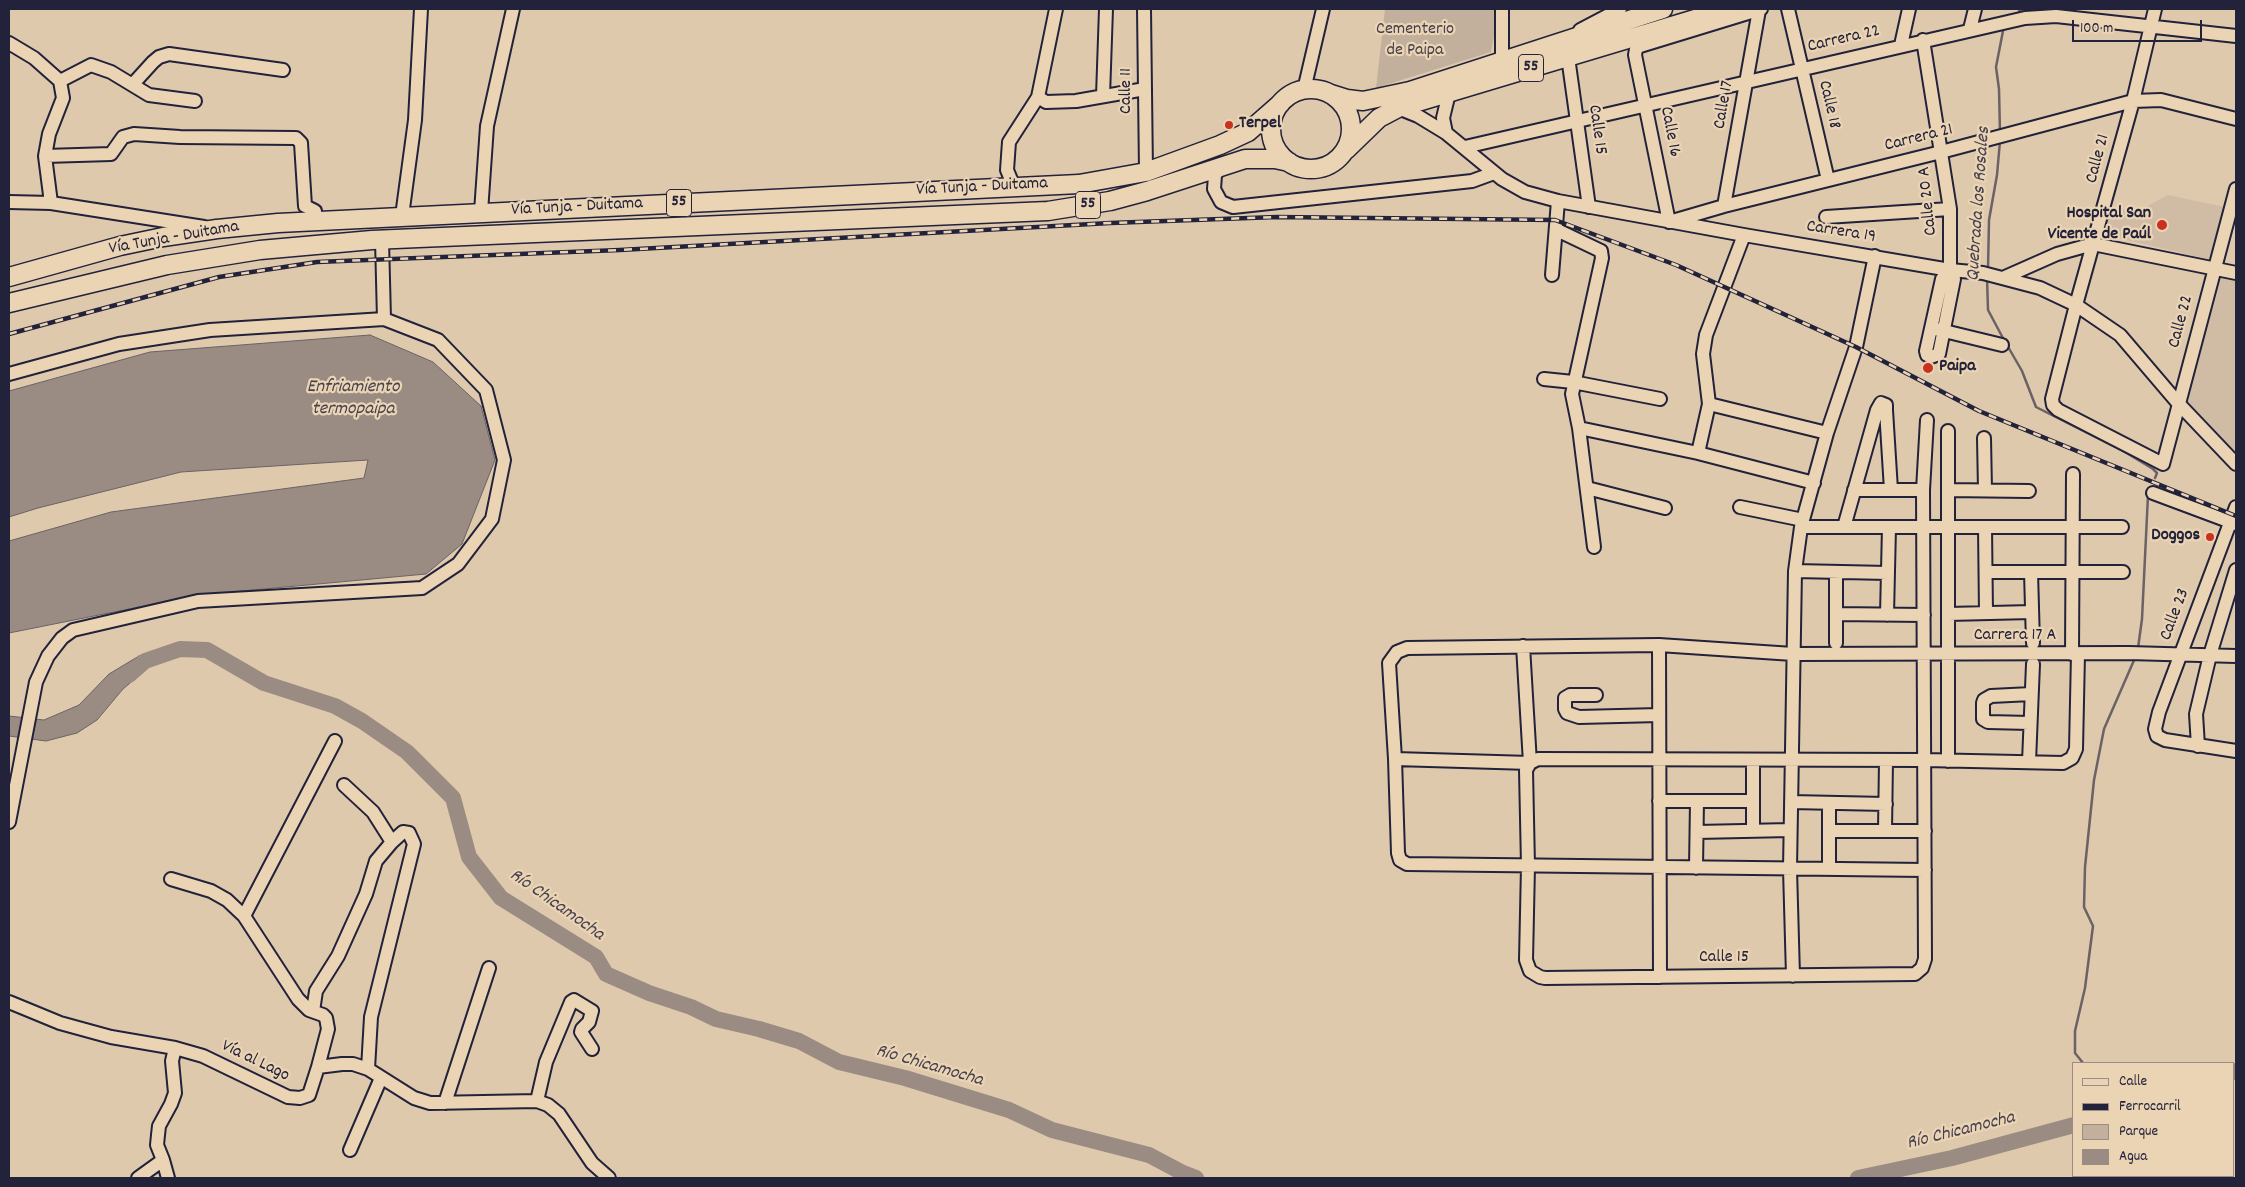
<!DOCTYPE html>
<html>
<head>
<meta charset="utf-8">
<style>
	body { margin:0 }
	#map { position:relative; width:2245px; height:1187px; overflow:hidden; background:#dfc9ad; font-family:Dekko,sans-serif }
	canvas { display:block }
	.frame { position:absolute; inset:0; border:10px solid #22223b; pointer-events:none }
	.legend { position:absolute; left:2072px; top:1062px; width:162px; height:115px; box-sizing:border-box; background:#ebd4b4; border:1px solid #9b8d84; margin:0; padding:6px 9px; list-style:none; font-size:15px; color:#22223b }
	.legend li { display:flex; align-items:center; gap:10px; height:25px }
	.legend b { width:25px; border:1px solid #9b8d84 }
	.scale { position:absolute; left:2072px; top:20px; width:130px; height:22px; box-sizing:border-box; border:2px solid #22223b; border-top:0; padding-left:6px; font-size:15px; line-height:18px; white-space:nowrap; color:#22223b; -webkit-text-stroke:4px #ebd4b4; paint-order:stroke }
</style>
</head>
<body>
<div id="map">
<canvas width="2245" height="1187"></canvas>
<div class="frame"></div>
<ul class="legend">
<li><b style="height:6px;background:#ebd4b4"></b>Calle</li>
<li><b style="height:6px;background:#22223b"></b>Ferrocarril</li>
<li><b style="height:14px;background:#c3b09c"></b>Parque</li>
<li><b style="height:14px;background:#9a8c83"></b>Agua</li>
</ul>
<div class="scale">100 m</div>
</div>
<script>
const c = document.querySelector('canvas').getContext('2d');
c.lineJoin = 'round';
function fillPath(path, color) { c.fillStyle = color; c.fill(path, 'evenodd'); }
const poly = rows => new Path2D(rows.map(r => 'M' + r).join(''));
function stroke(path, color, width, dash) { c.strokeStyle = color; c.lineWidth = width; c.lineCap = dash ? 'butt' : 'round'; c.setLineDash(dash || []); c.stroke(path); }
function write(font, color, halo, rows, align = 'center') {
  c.font = font + ' Dekko,sans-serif'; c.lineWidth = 4.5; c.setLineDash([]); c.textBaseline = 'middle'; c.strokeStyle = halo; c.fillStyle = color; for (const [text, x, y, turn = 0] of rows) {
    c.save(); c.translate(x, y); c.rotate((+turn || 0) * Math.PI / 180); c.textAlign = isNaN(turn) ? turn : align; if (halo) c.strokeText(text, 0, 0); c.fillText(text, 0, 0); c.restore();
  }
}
fillPath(poly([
	[2168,195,2225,207,2212,260,2101,234,2105,215,2109,216,2110,207,2138,211],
	[2221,277,2236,281,2236,452,2213,433,2187,405]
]), '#d0bca4');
fillPath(poly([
	[1385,9,1499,9,1491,52,1376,88]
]), '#c3b09c');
const water = poly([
	[370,335,433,362,481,406,495,460,462,544,426,574,199,595,9,633,9,541,111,512,364,478,368,460,181,472,38,508,9,517,9,391,150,352,370,335],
	[139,656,150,666,123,689,97,720,77,733,46,741,9,736,9,716,44,720,79,705,109,674,139,656]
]);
fillPath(water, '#9a8c83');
stroke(water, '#6a6266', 1);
stroke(poly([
	[2019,11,2029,9],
	[2000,133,1999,89,1996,67,2003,31],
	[1988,269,1989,220,1997,175,2000,141],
	[1987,277,1988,310,2004,340],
	[2007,345,2022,371,2036,407,2125,452,2153,469,2157,473,2155,478],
	[2138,648,2142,619,2148,495],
	[2083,1063,2075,1053,2075,1031,2085,988,2093,926,2084,907,2085,867,2094,780,2104,729,2135,658]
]), '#6a6266', 2.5);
stroke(poly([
	[129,675,145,661,180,649,207,650,264,683,335,706,362,721,407,752,453,798,469,857,501,898,596,957,606,974,649,993,691,1007,716,1019,759,1029,799,1041,839,1062,905,1078,1009,1110,1052,1130,1149,1155,1183,1173,1196,1178],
	[2234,1072,2236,1071],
	[1858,1178,1952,1158,2074,1125]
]), '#9a8c83', 16);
const minor = poly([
	[1144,9,1146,172],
	[1502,9,1502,61],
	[1761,9,1640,46,1636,49,1635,55,1669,222,1724,206,1941,152,2133,101,2161,100,2236,119],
	[1788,9,1828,180],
	[2155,9,2133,101,2076,305,2052,399,2053,405,2058,410,2163,464,2236,189],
	[1970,29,1975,9],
	[1580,30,1620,9],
	[1923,40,1950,209,1950,270,1954,279,1939,354,1931,357,1927,355,1926,351,1942,279,1950,270],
	[9,43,34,58,60,81,63,98,49,134,45,156,51,203],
	[1901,45,1909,9],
	[1568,57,1589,207],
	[60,81,91,65,111,72,149,95,195,101],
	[133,84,153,62,159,57,169,54,283,70],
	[1304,90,1323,9],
	[1103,96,1106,9],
	[1038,97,1046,102,1076,101,1145,89],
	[1398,108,1418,116,1446,133,1502,179,1525,192,1558,201,1744,235,1950,270,1983,273,2040,288,2076,305,2120,335,2178,403,2236,464],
	[1446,133,1443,118,1449,93],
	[1465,147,2025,18,2056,16,2236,36],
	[45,156,111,154,123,137,134,134,180,137,296,138,301,143,305,206,315,211,316,221],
	[1221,167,1215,175,1214,189,1221,202,1233,207,1472,181,1494,173],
	[1014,187,1007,170,1009,142,1038,97,1056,9],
	[9,202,51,203,204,227],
	[1724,206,1759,10],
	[481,212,487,126,513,9],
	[402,216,415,120,421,9],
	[1826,217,1950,209],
	[1557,230,1601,251,1602,258,1572,394,1579,428,1594,547],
	[382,240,384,319],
	[1552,275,1558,201],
	[2005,277,2057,254,2093,244,2236,273],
	[1936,329,2002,345],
	[9,374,119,344,210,330,384,319,438,340,486,390,504,460,492,519,458,564,422,588,198,601,73,630,62,638,48,656,36,682,9,822],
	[1544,379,1573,382,1660,399],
	[1709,404,1827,433],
	[1579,428,1698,453,1814,483],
	[1948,431,1948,761],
	[1984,438,1985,490],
	[1698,453,1709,404,1703,354,1706,335,1744,235],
	[1587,488,1665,508],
	[1854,490,1923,490],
	[1948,490,2029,491],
	[2153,493,2236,524],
	[1740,507,1803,520],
	[2236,507,2159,712,2155,729,2157,736,2165,740,2236,751],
	[1801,527,2122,527],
	[1844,527,1877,410,1881,403,1886,405,1886,410,1891,490],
	[1985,527,1986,613],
	[1795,571,1888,573],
	[1986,572,2123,572],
	[2031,572,2033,643],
	[1836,614,1924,615],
	[1948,614,2032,612],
	[1887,615,1889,527],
	[1836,643,1836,572],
	[1659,645,1660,977],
	[1523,646,1530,763,1526,770,1528,866,1526,960,1530,971,1540,977,1545,978,1915,974,1922,968,1925,959,1923,490,1927,420],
	[2072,654,2073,474],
	[1596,695,1570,695,1565,698,1565,709,1567,713,1579,717,1659,715],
	[2030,723,1988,722,1983,719,1983,703,1984,700,1991,696,2031,694],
	[2198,746,2196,714,2210,655,2236,570],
	[1395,759,1530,763,1538,759,1925,760,2063,763,2072,758,2076,749,2078,654],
	[2029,762,2033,664],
	[1659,801,1753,801],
	[1791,802,1886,804],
	[1829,803,1829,869],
	[1753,831,1753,760],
	[1829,831,1925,831],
	[1885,831,1886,760],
	[1697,832,1790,830],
	[1696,868,1697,801],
	[1925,870,1407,864,1400,860,1398,853,1395,759,1389,663,1397,652,1407,648,1659,645,1793,654,2129,653,2236,656],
	[171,879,211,891,227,900,244,916,298,999,309,1010,323,1015,326,1018,328,1029,318,1067],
	[244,916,335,741],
	[1793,976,1790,869,1795,571,1801,527,1827,433,1856,347,1875,256],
	[9,1002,60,1023,111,1037,175,1048,203,1056,288,1097,300,1098,309,1095,318,1067,342,1064,353,1064,368,1069,414,1098,430,1103,537,1101,548,1105,559,1114,592,1163,609,1178],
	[313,1011,316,991,338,956,366,894,376,861,392,842,373,812,344,785],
	[368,1069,371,1017,414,844,409,833,403,832,392,842],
	[537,1101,546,1062,571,1002,574,1000,592,1011,589,1022,582,1029,581,1032,592,1049],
	[445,1103,489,968],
	[350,1150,381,1078],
	[163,1160,168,1178],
	[138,1178,163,1160,157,1145,158,1135,159,1126,171,1104,175,1093,172,1061,175,1048]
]);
const highway = poly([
	'1271 129a40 40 0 1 1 80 0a40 40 0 1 1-80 0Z',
	[1328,93,1347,99,1363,101,1410,91,1663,9],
	[1346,150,1379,118,1398,108,1728,9],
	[9,277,120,246,163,237,217,229,278,223,1079,184,1146,172,1220,145,1248,132,1281,103],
	[9,303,167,265,260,250,372,240,1048,211,1110,201,1147,191,1245,159,1275,159,1289,162]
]);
stroke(minor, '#22223b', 16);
stroke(highway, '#22223b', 21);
stroke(minor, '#ebd4b4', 12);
stroke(highway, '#ebd4b4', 18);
const rail = poly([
	[9,334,219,277,317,262,620,250,1110,223,1277,217,1555,220,1676,265,1856,347,1979,411,2236,516]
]);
stroke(rail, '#22223b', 4.5);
stroke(rail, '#ebd4b4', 2.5, [8]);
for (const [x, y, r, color] of [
	[1229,125,5,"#c8321e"],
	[2162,225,6,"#c8321e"],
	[1928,368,6,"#c8321e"],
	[2210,537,5,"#c8321e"]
]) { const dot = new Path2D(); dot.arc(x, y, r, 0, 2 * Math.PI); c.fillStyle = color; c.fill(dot); stroke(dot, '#ebd4b4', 2); }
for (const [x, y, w] of [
	[1531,68,25],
	[679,203,25],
	[1088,205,25]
]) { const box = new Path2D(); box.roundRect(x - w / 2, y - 13.5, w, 27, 4); c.fillStyle = '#ebd4b4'; c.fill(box); stroke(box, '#22223b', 1); }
write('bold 16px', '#22223b', null, [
	["55",1531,68],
	["55",679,203],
	["55",1088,205]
]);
write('18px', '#423e4e', '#ebd4b4', [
	["Cementerio",1415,31],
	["de Paipa",1415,52]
]);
write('18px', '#22223b', '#ebd4b4', [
	["Carrera 22",1844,40,-13],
	["Calle 11",1128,91,-90],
	["Calle 17",1725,105,-80],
	["Calle 18",1828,105,77],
	["Calle 15",1596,130,82],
	["Calle 16",1669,132,79],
	["Carrera 21",1919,139,-14],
	["Calle 21",2099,159,-75],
	["Vía Tunja - Duitama",982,188,-3],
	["Calle 20 A",1929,201,-96],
	["Vía Tunja - Duitama",577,208,-3],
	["Carrera 19",1841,233,9],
	["Vía Tunja - Duitama",174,239,-10],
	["Calle 22",2182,322,-75],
	["Calle 23",2176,615,-69],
	["Carrera 17 A",2015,637],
	["Calle 15",1724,959],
	["Vía al Lago",255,1062,26]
]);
write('bold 18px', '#22223b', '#ebd4b4', [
	["Terpel",1239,125],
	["Hospital San",2151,215,"right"],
	["Vicente de Paúl",2151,236,"right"],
	["Paipa",1939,368],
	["Doggos",2200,537,"right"]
], 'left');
write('italic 19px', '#464251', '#ebd4b4', [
	["Quebrada los Rosales",1980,204,-86],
	["Enfriamiento",353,388],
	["termopaipa",353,410],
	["Río Chicamocha",556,906,35],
	["Río Chicamocha",929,1067,16],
	["Río Chicamocha",1961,1132,-14]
]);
</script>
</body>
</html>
